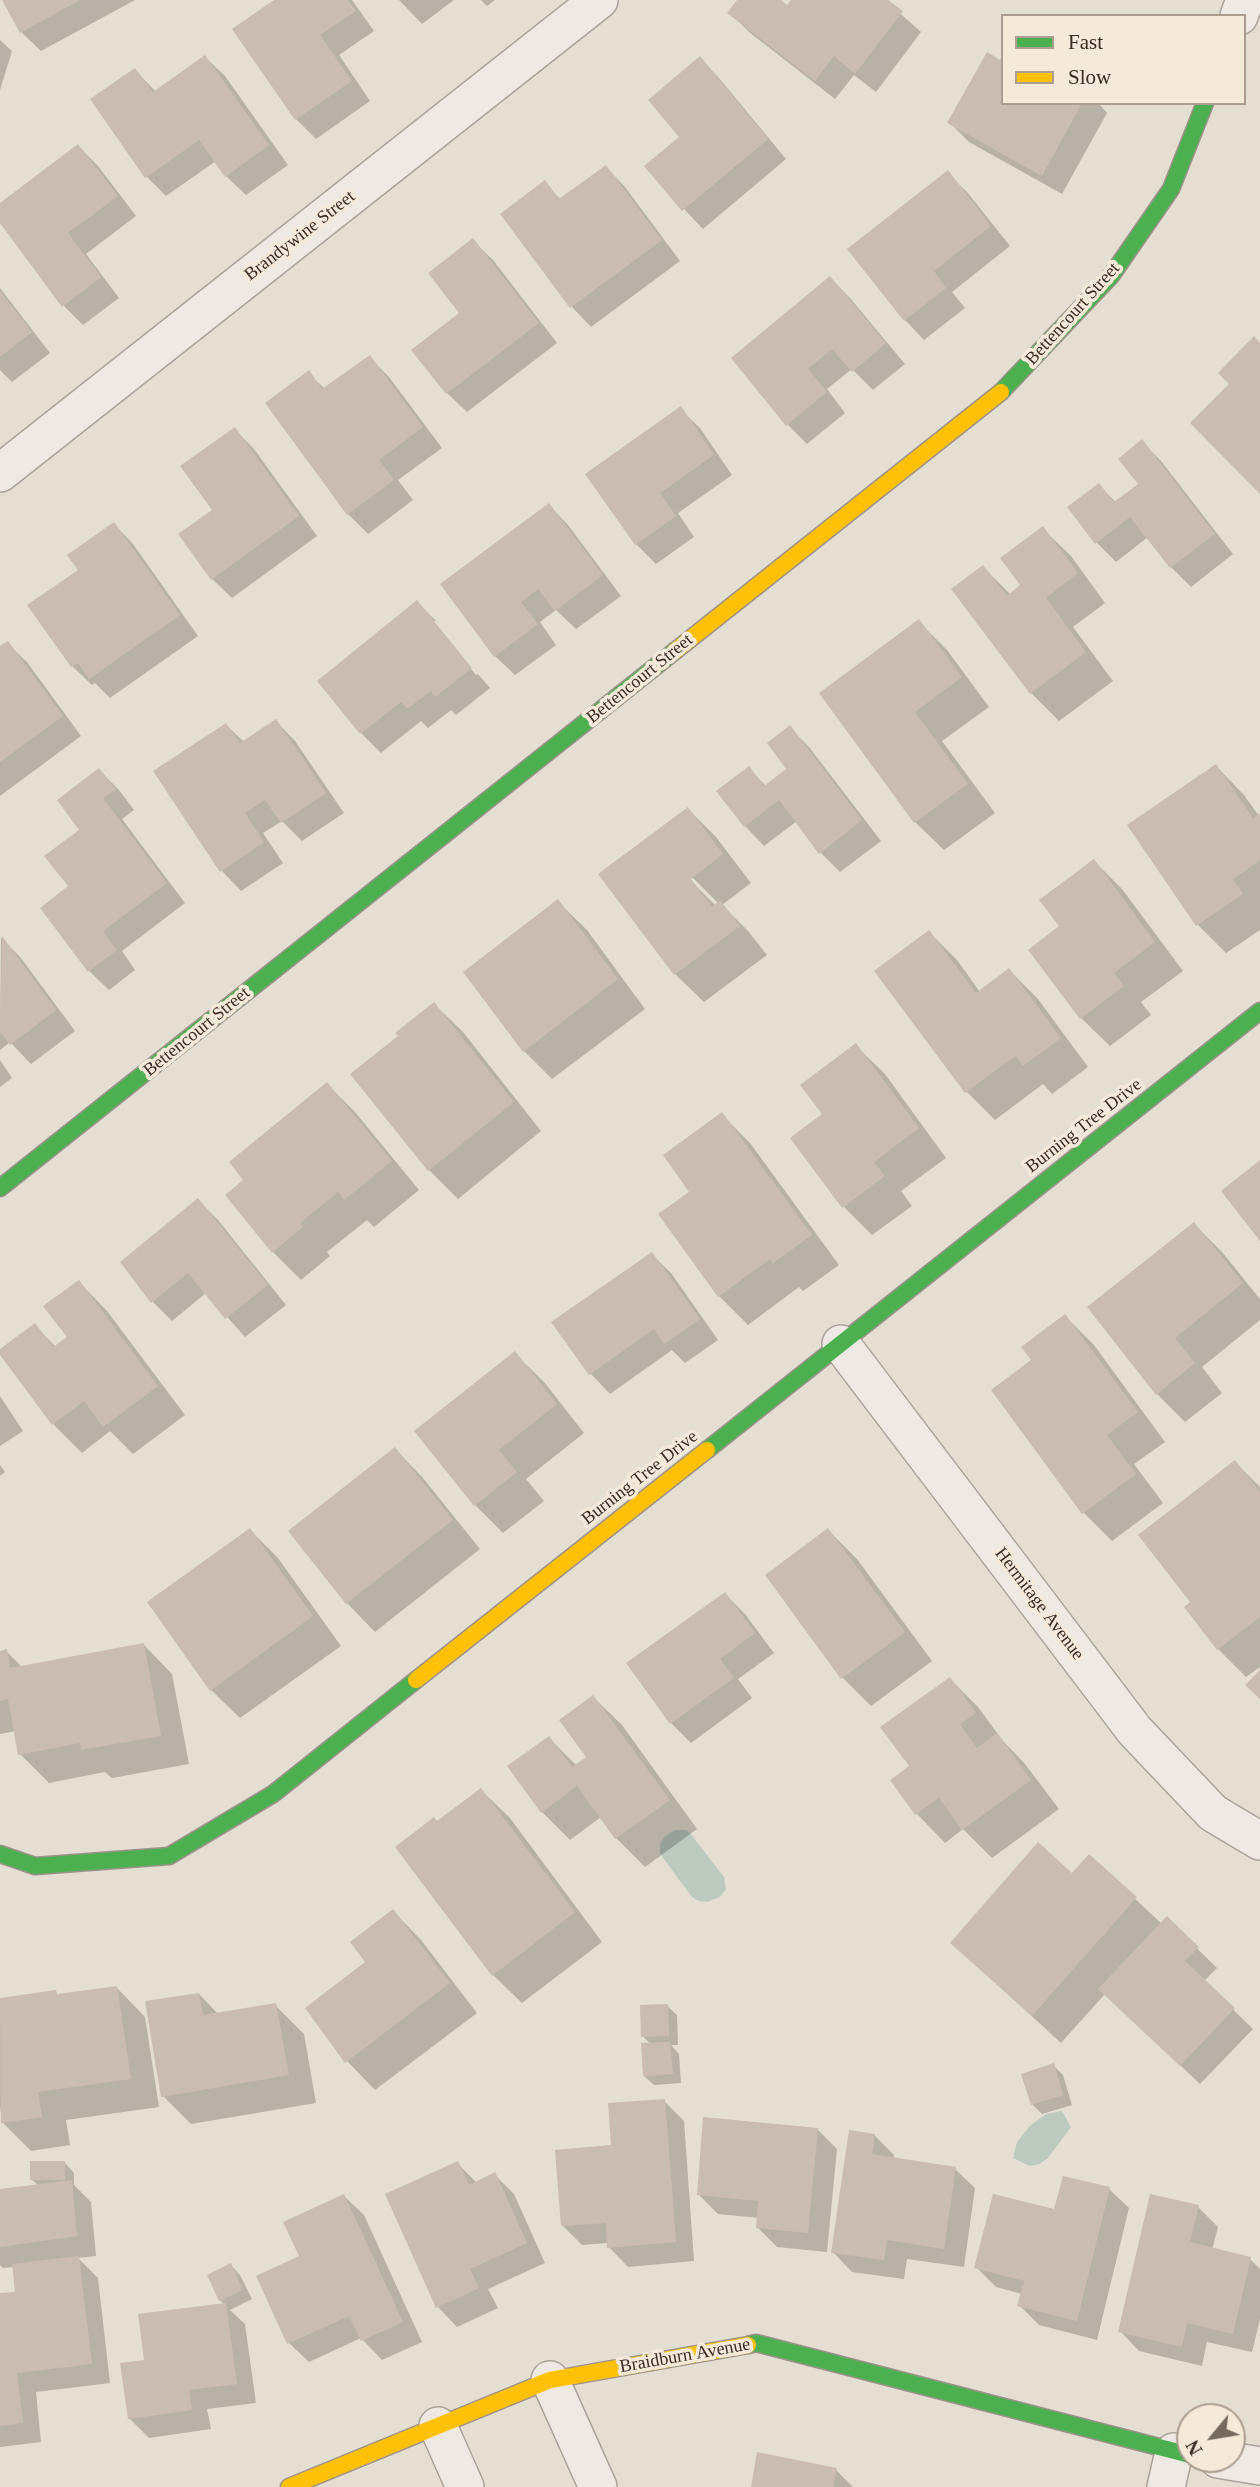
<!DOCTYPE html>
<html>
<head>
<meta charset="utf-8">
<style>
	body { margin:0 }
	#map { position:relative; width:1260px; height:2487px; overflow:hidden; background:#e5ded2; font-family:"Times New Roman",serif }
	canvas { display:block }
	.legend { position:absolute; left:1001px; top:14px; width:245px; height:91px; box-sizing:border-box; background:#f5eada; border:2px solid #ab9e90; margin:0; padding:9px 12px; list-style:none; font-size:21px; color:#3b2b22 }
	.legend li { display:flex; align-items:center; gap:14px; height:35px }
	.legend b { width:35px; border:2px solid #ab9e90 }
	.north { position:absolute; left:1176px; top:2403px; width:70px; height:70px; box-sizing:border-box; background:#f5eada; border:2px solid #ab9e90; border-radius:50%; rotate:240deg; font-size:19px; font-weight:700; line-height:28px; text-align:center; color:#3b2b22 }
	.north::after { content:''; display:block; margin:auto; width:24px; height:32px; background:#766a60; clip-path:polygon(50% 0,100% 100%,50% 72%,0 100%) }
</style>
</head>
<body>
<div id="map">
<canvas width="1260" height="2487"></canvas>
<ul class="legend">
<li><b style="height:9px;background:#4caf50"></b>Fast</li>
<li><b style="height:9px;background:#ffc107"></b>Slow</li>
</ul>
<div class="north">N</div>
</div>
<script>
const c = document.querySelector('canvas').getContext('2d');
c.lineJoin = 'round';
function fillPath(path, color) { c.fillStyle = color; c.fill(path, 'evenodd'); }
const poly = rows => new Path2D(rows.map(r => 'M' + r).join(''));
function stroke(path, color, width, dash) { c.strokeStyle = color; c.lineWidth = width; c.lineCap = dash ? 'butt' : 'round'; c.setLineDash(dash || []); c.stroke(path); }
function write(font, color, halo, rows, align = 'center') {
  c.font = font + ' "Times New Roman",serif'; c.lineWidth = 7; c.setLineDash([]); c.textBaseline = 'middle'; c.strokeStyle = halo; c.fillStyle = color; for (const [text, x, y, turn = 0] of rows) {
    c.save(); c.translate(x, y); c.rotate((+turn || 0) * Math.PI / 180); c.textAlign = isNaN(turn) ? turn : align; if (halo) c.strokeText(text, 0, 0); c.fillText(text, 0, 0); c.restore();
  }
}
fillPath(poly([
	[675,1830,686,1830,690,1833,724,1877,726,1889,720,1897,707,1902,699,1901,692,1897,663,1858,660,1853,660,1845,664,1837],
	[1062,2111,1071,2127,1048,2158,1039,2164,1030,2166,1013,2158,1017,2142,1030,2126,1046,2114]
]), '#bccac0');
fillPath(poly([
	[4,0,135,0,41,51,21,32],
	[277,0,352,0,374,31,339,55,370,101,316,139,296,119,235,29],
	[399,0,454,0,422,24],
	[481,0,495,0,487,6],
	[739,0,778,0,788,7,793,0,885,0,921,32,876,92,854,75,835,99,749,32,730,13],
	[0,40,12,51,0,90],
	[205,57,225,76,288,165,246,195,226,176,216,161,166,196,147,177,135,70,156,92],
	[700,59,719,78,786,159,703,229,684,209,681,137],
	[1001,62,1003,103,1098,103,1107,113,1062,194,969,142,949,122],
	[78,146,98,166,136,216,86,254,119,298,83,325,64,306,0,220,0,206],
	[606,167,625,187,680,261,591,327,572,307,503,214,545,183,561,200],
	[947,173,967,192,1010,246,952,292,965,308,924,340,905,320],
	[473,241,493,260,557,343,467,412,447,393],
	[830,278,850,298,905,364,873,390,852,369,827,389,845,413,807,444,788,425,733,358],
	[0,288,50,353,12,382,0,370],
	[369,357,389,377,442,448,398,480,413,500,368,534,348,514,308,373,325,389],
	[680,409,700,428,732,475,678,513,694,537,656,564,636,544],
	[234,429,254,449,317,536,232,598,212,579,214,510],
	[1142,442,1161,461,1233,554,1191,587,1171,567,1148,537,1116,562,1096,542,1098,485,1116,502,1140,484],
	[549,505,568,525,621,596,576,629,556,610,540,622,556,645,515,675,495,656],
	[114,524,133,544,198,636,110,698,95,683,92,685,72,666],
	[1042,528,1071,556,1105,603,1073,627,1113,681,1059,721,1031,693,983,567,1011,595,1023,585],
	[417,602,436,621,432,621,476,675,478,674,490,688,456,715,451,710,428,728,421,721,381,753,361,733,320,681],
	[919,622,947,650,989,707,942,741,995,813,944,850,915,822,821,694],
	[7,643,27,662,81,736,0,796,0,648],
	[276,721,295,741,344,813,302,841,282,821,263,833,283,863,241,891,222,871,156,772,226,725,244,742],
	[790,728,809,747,881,841,840,872,820,852,797,821,764,846,745,826,749,769,767,787,789,770],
	[1216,766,1244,795,1259,816,1260,815,1260,930,1226,953,1198,925,1129,825],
	[99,770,119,790,134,810,122,819,185,903,122,951,135,970,109,990,89,971,70,887,81,830],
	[688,809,716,837,751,883,722,905,748,931,767,955,704,1002,675,974],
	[686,871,720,905,715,905,684,874],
	[1094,861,1122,889,1183,971,1141,1002,1151,1015,1110,1046,1081,1018,1062,927],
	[558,902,587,930,645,1009,552,1079,524,1051],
	[929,932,957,960,980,992,1009,970,1038,999,1088,1067,1052,1094,1043,1084,995,1120,966,1091],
	[1,938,21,958,75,1031,31,1064,10,1042,0,1050],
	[434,1004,463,1032,541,1131,458,1199,429,1170,352,1074,400,1036],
	[856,1046,885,1074,946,1158,901,1191,912,1206,872,1235,844,1207,792,1138,824,1115],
	[0,1060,12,1078,0,1087],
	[327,1084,355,1112,419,1190,374,1227,367,1220,327,1252,330,1256,301,1280,273,1252,246,1180],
	[722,1115,750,1143,839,1265,803,1291,799,1287,748,1325,719,1296,661,1215,692,1193],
	[198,1200,218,1220,286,1305,245,1337,206,1293,172,1321,153,1302],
	[1194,1224,1222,1252,1260,1299,1260,1320,1202,1367,1222,1393,1185,1422,1157,1394],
	[651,1254,671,1273,718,1340,685,1363,672,1350,610,1394,591,1374,554,1323],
	[79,1282,107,1311,185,1415,133,1454,110,1431,82,1453,53,1424,0,1352,35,1326,56,1347,69,1337],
	[1065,1316,1094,1345,1165,1442,1134,1464,1163,1503,1112,1541,1084,1513,1034,1360],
	[515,1354,544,1382,584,1433,526,1479,544,1501,503,1533,475,1505],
	[0,1396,23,1431,0,1446],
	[395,1449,423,1478,480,1549,375,1632,347,1603],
	[1235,1462,1260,1487,1260,1667,1246,1677,1218,1649,1193,1603],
	[0,1465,5,1472,0,1476],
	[250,1530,278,1558,341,1646,240,1718,211,1690],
	[828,1530,857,1559,932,1661,871,1706,843,1678,767,1575],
	[725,1594,745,1614,774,1653,738,1679,752,1698,691,1743,671,1723,628,1663],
	[144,1645,172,1674,189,1764,112,1778,105,1772,49,1783,20,1754,16,1731,0,1734,0,1652,6,1651,23,1668],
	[950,1679,978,1707,1003,1741,1025,1764,1059,1809,992,1858,963,1829,945,1843,917,1814,892,1781,912,1766],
	[593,1697,622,1725,697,1829,645,1867,616,1838,601,1817,570,1840,542,1812,549,1738,577,1766,588,1757],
	[481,1790,510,1818,602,1942,522,2003,493,1975,437,1823],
	[1089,1856,1162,1924,1167,1919,1217,1968,1204,1981,1253,2029,1200,2084,1105,1994,1061,2043,952,1943,1072,1875],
	[393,1911,421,1940,477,2013,375,2090,347,2061,368,1962],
	[117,1988,145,2017,159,2107,66,2120,70,2145,31,2151,2,2122,0,2106,0,2000,55,1992,59,1996],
	[199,1994,219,2015,275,2005,304,2034,316,2103,191,2124,163,2096],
	[667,2006,677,2015,678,2045,671,2045,679,2054,681,2083,654,2085,644,2076,651,2045,643,2036],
	[1053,2065,1063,2075,1072,2105,1042,2114,1032,2104],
	[664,2101,684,2121,694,2261,628,2267,609,2247,608,2243,582,2245,562,2225,613,2147],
	[817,2129,837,2149,827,2252,777,2247,758,2228,759,2218,718,2214,699,2195],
	[874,2135,894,2155,893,2159,955,2169,975,2188,964,2267,907,2259,904,2279,852,2272,833,2252],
	[65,2163,74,2173,74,2185,91,2202,96,2256,78,2258,98,2278,110,2383,36,2392,41,2442,0,2447,0,2295,17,2293,14,2267,3,2268,0,2265,0,2190,39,2186,31,2179],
	[457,2163,477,2183,495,2175,514,2194,545,2263,488,2289,498,2308,457,2327,438,2307],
	[1109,2189,1129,2208,1097,2340,1039,2325,1019,2305,1022,2294,996,2287,976,2267,1056,2211],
	[344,2196,364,2215,422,2342,382,2360,361,2338,309,2362,289,2343,301,2257],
	[1198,2207,1218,2227,1212,2250,1250,2259,1260,2269,1260,2319,1252,2352,1207,2342,1202,2366,1139,2351,1120,2331],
	[231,2265,240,2275,252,2299,230,2310,245,2324,256,2403,207,2409,211,2429,149,2438,129,2418,146,2362,225,2305,220,2300],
	[836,2470,853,2487,752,2487]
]), '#0003');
fillPath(poly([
	[2,0,80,0,20,33],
	[274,0,348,0,356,11,320,35,352,81,295,120,232,29],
	[737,0,781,0,787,5,791,0,888,0,903,11,855,74,834,56,815,81,727,13],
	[987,52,1000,60,1003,55,1003,103,1082,103,1042,176,947,123],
	[205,55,269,145,225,177,199,140,145,178,90,99,135,68,153,92],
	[700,56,768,139,682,211,644,166,679,137,648,100],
	[78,144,118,196,68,233,101,277,62,307,0,223,0,203],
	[606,165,662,240,570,308,500,214,545,180,559,199],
	[948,170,991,226,934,271,946,288,904,321,847,249],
	[473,238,539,323,446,394,411,350,459,313,428,273],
	[830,276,886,343,852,372,832,349,808,369,827,392,786,426,731,358],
	[0,291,32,332,0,357],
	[1254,336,1260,343,1260,494,1190,423,1229,384,1218,373],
	[370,355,423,427,379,460,394,480,347,515,265,403,309,370,322,389],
	[681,406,714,455,660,493,676,516,635,545,585,474],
	[235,427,299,516,211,580,178,534,212,510,180,466],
	[1142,439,1215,534,1170,568,1130,517,1095,544,1067,507,1099,483,1114,502,1138,484,1118,459],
	[549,503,603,575,555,611,538,589,521,602,538,624,494,657,440,584],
	[114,522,180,615,89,679,78,663,71,667,27,605,78,570,67,555],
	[1043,526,1078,573,1046,598,1086,652,1030,694,951,589,983,565,1007,596,1020,585,1000,558],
	[417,600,472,668,435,697,431,691,407,709,401,702,360,734,317,681],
	[919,619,962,677,915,712,968,784,914,823,819,693],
	[8,641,63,716,0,762,0,646],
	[276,719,326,793,281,823,265,800,245,813,264,842,220,872,153,771,226,723,240,743],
	[790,725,862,820,819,854,779,800,744,827,716,791,749,766,764,786,786,769,767,743],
	[1216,764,1253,818,1260,813,1260,860,1233,879,1243,894,1196,926,1127,825],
	[99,768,116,790,103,798,167,883,103,931,117,950,88,972,40,908,68,886,44,856,79,830,57,800],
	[688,807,723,854,691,879,712,907,720,900,740,926,674,975,598,874],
	[1094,859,1155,942,1114,973,1124,986,1080,1019,1028,950,1059,926,1039,900],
	[558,899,618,979,523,1052,463,972],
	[929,930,976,993,1009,968,1061,1038,1023,1066,1015,1056,965,1093,874,971],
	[2,936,56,1010,10,1045,0,1031],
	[434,1002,514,1102,428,1171,350,1074,398,1036,395,1033],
	[856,1043,919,1128,874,1162,885,1176,842,1208,790,1138,822,1114,800,1085],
	[327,1082,392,1161,344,1200,338,1192,300,1223,303,1227,272,1253,225,1195,243,1180,229,1162],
	[722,1112,812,1235,773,1263,770,1259,718,1297,658,1214,689,1192,663,1155],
	[1260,1160,1260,1241,1221,1191],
	[198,1198,268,1285,225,1319,188,1273,151,1303,120,1262],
	[1194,1222,1243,1283,1175,1338,1195,1363,1156,1395,1087,1307],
	[652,1252,700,1319,664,1344,654,1329,589,1375,551,1322],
	[79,1280,158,1386,103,1427,84,1401,52,1425,0,1355,0,1349,35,1323,53,1347,67,1337,43,1306],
	[1065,1314,1138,1412,1107,1435,1136,1474,1082,1514,991,1390,1031,1360,1021,1347],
	[515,1351,557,1404,499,1450,517,1472,474,1506,414,1431],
	[395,1447,453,1520,346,1604,288,1531],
	[1235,1460,1260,1492,1260,1617,1217,1650,1184,1607,1190,1602,1138,1535],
	[250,1528,313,1616,210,1691,147,1602],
	[828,1528,905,1632,841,1679,765,1575],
	[725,1592,755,1633,720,1659,734,1678,670,1724,626,1663],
	[144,1643,161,1736,81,1750,80,1743,18,1755,8,1699,0,1701,0,1651,7,1649,10,1668],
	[1260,1670,1260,1699,1245,1685],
	[950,1677,976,1713,960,1724,977,1748,997,1733,1031,1780,962,1830,939,1798,915,1815,890,1780,909,1766,880,1727],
	[593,1695,670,1800,615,1839,577,1786,541,1813,507,1766,549,1736,572,1767,586,1757,559,1720],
	[481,1788,575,1912,492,1976,395,1847,434,1817,437,1821],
	[1038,1842,1072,1873,1089,1854,1137,1897,1032,2016,950,1943],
	[393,1909,450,1983,345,2063,305,2008,365,1962,350,1942],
	[1167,1916,1199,1947,1185,1961,1235,2008,1180,2066,1098,1989],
	[117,1986,131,2079,38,2092,42,2117,1,2123,0,1998,56,1990,57,1994],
	[199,1993,203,2015,276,2003,289,2075,161,2097,145,2001],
	[668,2004,669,2036,641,2037,640,2005],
	[670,2042,673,2074,643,2076,641,2043],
	[1054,2063,1063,2095,1031,2105,1021,2074],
	[665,2099,676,2242,607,2248,606,2223,561,2226,555,2150,611,2145,608,2103],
	[703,2117,818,2128,808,2233,756,2228,758,2201,697,2195],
	[849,2130,875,2134,872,2154,956,2167,944,2249,887,2240,884,2260,831,2253],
	[30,2161,65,2161,65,2180,30,2180],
	[458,2161,469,2185,495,2172,527,2243,470,2269,479,2288,436,2308,385,2194],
	[1063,2176,1110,2187,1077,2321,1017,2306,1024,2281,974,2268,993,2194,1054,2209],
	[72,2180,77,2236,0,2247,0,2189],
	[344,2194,403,2322,361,2341,349,2316,287,2344,256,2276,299,2256,283,2222],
	[1150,2194,1199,2205,1190,2242,1251,2257,1233,2334,1187,2323,1182,2347,1118,2332],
	[79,2256,92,2364,17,2373,23,2423,0,2426,0,2293,15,2292,12,2264],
	[231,2263,243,2290,219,2301,207,2275],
	[226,2303,237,2384,189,2390,192,2410,128,2419,120,2363,144,2360,138,2314],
	[757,2452,837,2468,833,2487,751,2487]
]), '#cabcb3');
const street = poly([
	[1239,16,1245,0],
	[0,473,599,0],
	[841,1344,1135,1731,1213,1813,1260,1841],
	[550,2380,598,2487],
	[438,2426,465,2487],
	[1218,2459,1260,2466],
	[1166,2487,1174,2452]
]);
const fast = poly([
	[1001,392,1111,276,1171,189,1205,103],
	[0,1188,675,651],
	[707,1450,1260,1011],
	[0,1854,35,1866,169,1856,273,1794,416,1680],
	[748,2345,756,2343,1190,2455]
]);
const slow = poly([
	[675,651,1001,392],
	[416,1680,707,1450],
	[289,2487,550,2380,748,2345]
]);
stroke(street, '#aba39a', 40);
stroke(fast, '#9b938a', 19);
stroke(slow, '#9b938a', 19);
stroke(street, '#eeeae3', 37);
stroke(fast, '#4caf50', 16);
stroke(slow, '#ffc107', 16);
write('18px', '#3b2b22', '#f5eada', [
	["Brandywine Street",300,236,-38],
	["Bettencourt Street",1073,314,-48],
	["Bettencourt Street",640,679,-39],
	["Bettencourt Street",197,1032,-39],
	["Burning Tree Drive",1084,1126,-38],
	["Burning Tree Drive",640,1478,-38],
	["Hermitage Avenue",1039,1604,53],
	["Braidburn Avenue",685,2356,-10]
]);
</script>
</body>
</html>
